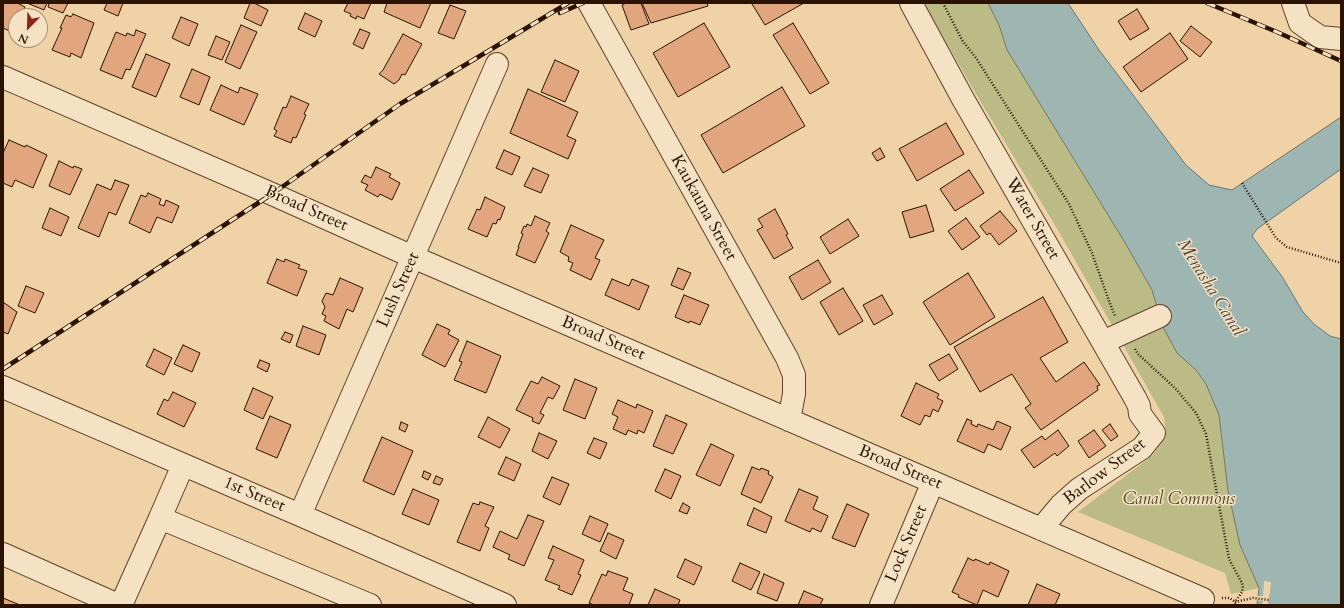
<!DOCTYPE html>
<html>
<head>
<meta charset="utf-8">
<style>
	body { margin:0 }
	#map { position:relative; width:1344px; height:608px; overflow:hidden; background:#efd3a6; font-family:Cardo,serif }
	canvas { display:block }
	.frame { position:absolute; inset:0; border:4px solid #2c1300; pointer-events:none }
	.north { position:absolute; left:8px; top:8px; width:40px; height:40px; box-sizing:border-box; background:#f5e2c5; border:1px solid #a58f76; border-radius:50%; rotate:203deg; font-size:11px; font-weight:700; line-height:16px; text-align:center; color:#2c1300 }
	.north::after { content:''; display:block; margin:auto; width:14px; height:18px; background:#8f2418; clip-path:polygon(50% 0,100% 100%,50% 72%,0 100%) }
</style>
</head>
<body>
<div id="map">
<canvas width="1344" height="608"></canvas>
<div class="frame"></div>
<div class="north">N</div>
</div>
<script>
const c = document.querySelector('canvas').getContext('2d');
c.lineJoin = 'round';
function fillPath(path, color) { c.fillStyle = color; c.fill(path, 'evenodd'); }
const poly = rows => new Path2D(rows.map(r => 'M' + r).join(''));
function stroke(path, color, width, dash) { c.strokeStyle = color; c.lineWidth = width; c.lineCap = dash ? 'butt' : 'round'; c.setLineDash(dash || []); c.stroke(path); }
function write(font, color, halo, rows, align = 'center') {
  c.font = font + ' Cardo,serif'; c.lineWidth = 3; c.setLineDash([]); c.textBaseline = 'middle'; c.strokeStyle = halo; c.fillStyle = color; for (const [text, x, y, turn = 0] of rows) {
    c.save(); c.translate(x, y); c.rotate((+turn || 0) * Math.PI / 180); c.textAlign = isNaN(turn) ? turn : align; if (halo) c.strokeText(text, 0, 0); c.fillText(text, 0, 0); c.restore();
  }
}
fillPath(poly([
	[923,3,988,3,999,25,1007,50,1124,241,1152,290,1163,327,1177,353,1196,370,1206,384,1219,415,1228,491,1241,546,1259,588,1231,594,1225,573,1078,512,1153,455,1162,443,1165,427,1164,417,1059,232,982,104]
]), '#bbbc85');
const water = poly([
	[988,3,1068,3,1099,50,1186,165,1209,185,1232,190,1341,117,1341,169,1257,229,1252,236,1283,278,1303,312,1314,324,1330,336,1341,339,1341,605,1257,605,1259,588,1240,545,1228,491,1219,415,1206,384,1196,370,1177,353,1163,327,1152,290,1124,241,1007,50,999,25,988,3]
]);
fillPath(water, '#9eb6b2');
stroke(water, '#70756b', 1);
fillPath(poly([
	[1264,581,1271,582,1268,605,1262,605,1263,601,1255,600,1256,596,1263,596]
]), '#efd3a6');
const building = poly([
	[3,3,17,3,25,7,21,16,16,16,16,27,14,33,3,28,3,3],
	[27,3,47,3,44,10,27,3],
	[49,3,68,3,63,13,48,7,49,3],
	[107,3,123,3,118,16,104,10,107,3],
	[250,3,254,3,268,10,261,26,244,18,250,3],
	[348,3,371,3,364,19,357,16,356,19,350,16,351,14,344,11,348,3],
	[387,3,431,3,420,28,384,12,387,3],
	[626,3,641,3,649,24,631,30,622,5,626,3],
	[642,3,707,3,708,6,651,23,642,3],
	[754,3,804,3,765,25,752,4,754,3],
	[450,5,466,11,454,39,438,33,450,5],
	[1137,9,1149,29,1130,40,1118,21,1137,9],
	[305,13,322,21,315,37,298,29,305,13],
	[73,14,94,23,81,58,71,53,70,57,52,50,62,28,60,28,66,15,71,17,73,14],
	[181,17,198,24,189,46,172,38,181,17],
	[704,23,730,67,678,97,653,53,704,23],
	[793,23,829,83,810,94,773,35,793,23],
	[241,25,257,32,240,69,225,62,241,25],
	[1191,26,1212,42,1200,57,1180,41,1191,26],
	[360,29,370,33,363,49,353,44,360,29],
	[136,30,146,34,130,70,126,69,122,79,100,70,116,32,126,36,127,33,134,36,136,30],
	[1170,33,1188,59,1141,92,1123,67,1170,33],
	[403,34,422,44,405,75,402,74,399,80,394,84,379,74,383,70,403,34],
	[216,36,230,42,222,60,208,55,216,36],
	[146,54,170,64,156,97,132,87,146,54],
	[555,60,579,71,565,102,541,92,555,60],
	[192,69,210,77,199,105,180,97,192,69],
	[221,85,238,93,240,87,258,94,244,125,210,110,221,85],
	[782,87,805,126,723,173,701,135,782,87],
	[528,89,578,112,567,136,576,140,568,159,510,133,528,89],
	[291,96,309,104,304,114,306,115,296,138,293,137,291,143,274,136,277,131,274,129,283,107,286,108,291,96],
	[946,123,964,154,917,181,899,149,946,123],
	[9,140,25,147,26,145,47,155,33,188,15,180,12,187,3,183,3,153,9,140],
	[880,148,885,157,877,161,872,153,880,148],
	[504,150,520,157,512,175,496,168,504,150],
	[59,161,73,168,74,166,82,169,70,195,49,186,59,161],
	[376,167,391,174,389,177,400,183,392,200,380,194,378,197,365,190,368,185,361,182,365,175,371,178,376,167],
	[533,168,549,175,541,193,524,186,533,168],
	[969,170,984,193,955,211,940,189,969,170],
	[115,180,129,185,116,215,109,212,99,237,78,228,97,184,111,190,115,180],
	[148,193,161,199,159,204,164,206,166,200,179,206,172,223,157,217,150,233,129,223,141,195,146,197,148,193],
	[485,197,505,207,500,220,498,219,496,224,493,223,487,237,468,229,477,209,480,210,485,197],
	[926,205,934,231,910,238,902,212,926,205],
	[50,208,69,217,61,236,42,228,50,208],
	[775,209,788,234,786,235,793,248,774,259,757,230,763,227,758,219,775,209],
	[1000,211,1017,231,999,245,990,233,987,235,980,226,1000,211],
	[535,216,550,223,546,231,549,233,535,263,516,255,519,247,518,247,523,234,521,233,524,226,526,227,527,224,531,226,535,216],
	[966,218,980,237,962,250,948,231,966,218],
	[848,219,859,236,830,254,820,237,848,219],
	[571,225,604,240,595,258,600,260,591,280,570,270,573,263,568,261,569,257,560,252,571,225],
	[277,259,284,262,285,259,300,265,298,268,307,271,297,296,267,283,277,259],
	[818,260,831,282,802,300,789,277,818,260],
	[678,268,691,273,683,290,671,285,678,268],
	[968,273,995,317,950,345,923,302,968,273],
	[340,278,363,288,353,312,347,309,339,329,324,321,326,316,322,314,325,307,322,301,326,293,333,295,340,278],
	[612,279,629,286,632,279,649,286,639,310,605,295,612,279],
	[26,286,44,293,35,313,18,306,26,286],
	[843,288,863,321,839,335,820,302,843,288],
	[684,295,709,305,700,325,690,321,689,323,675,317,684,295],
	[882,295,893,314,874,325,863,305,882,295],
	[1043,297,1068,342,1040,358,1056,382,1084,362,1100,385,1097,386,1098,390,1041,430,1025,408,1031,404,1012,374,980,392,954,347,1043,297],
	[3,302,17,312,8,334,3,332,3,302],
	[437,324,450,330,448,334,459,340,445,367,422,355,437,324],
	[303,326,326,335,319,355,296,346,303,326],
	[285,332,293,335,290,343,281,339,285,332],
	[467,341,501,356,486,393,454,380,462,362,459,361,467,341],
	[183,345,200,353,192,372,174,364,183,345],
	[154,349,172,358,164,375,146,366,154,349],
	[949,354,958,369,939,381,929,365,949,354],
	[260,360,270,364,267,372,257,367,260,360],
	[542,377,560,386,553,399,548,397,540,413,544,415,539,424,532,421,533,418,516,410,531,381,538,384,542,377],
	[575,379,597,388,585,419,563,410,575,379],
	[916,383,939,394,937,398,943,401,938,412,933,409,930,417,925,415,920,425,901,416,916,383],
	[253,388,273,397,263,419,244,410,253,388],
	[173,392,196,403,184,427,157,414,164,399,168,401,173,392],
	[618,400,636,408,637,404,653,411,644,433,638,430,637,434,628,430,626,435,613,429,618,417,612,414,618,400],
	[666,415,687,424,673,454,653,446,666,415],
	[270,416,291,425,277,458,256,449,270,416],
	[488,417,510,429,500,448,478,437,488,417],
	[967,419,972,421,971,424,977,427,978,424,993,430,997,421,1011,427,1001,450,988,444,984,453,957,441,967,419],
	[401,422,408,425,405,432,399,429,401,422],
	[1110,424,1118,436,1111,441,1102,430,1110,424],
	[1058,430,1069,446,1057,456,1055,453,1034,468,1021,450,1042,436,1045,440,1058,430],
	[1094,430,1106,446,1089,458,1078,441,1094,430],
	[539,433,557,441,548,459,532,451,539,433],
	[382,437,413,451,394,495,363,481,382,437],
	[594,438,607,443,600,459,587,453,594,438],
	[711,444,734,455,720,486,696,475,711,444],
	[506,457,521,464,514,481,498,474,506,457],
	[752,467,760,470,761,468,769,471,768,474,773,477,761,503,741,494,752,467],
	[665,469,681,476,671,499,655,491,665,469],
	[424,471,431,474,428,480,422,477,424,471],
	[436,476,443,479,440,485,433,483,436,476],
	[552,477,569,484,560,505,543,497,552,477],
	[413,489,439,500,429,525,402,514,413,489],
	[799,489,818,497,813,509,828,516,821,532,812,528,810,532,785,521,799,489],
	[480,502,494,507,485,526,489,528,480,551,457,542,473,503,479,505,480,502],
	[683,503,690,507,687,514,679,511,683,503],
	[847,504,869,514,855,547,832,538,847,504],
	[754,508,772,517,766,533,747,525,754,508],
	[528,515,544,521,524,566,508,559,510,555,493,547,500,531,517,539,528,515],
	[590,516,608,524,600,542,582,534,590,516],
	[608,533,624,540,616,559,600,551,608,533],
	[553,546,584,560,578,574,581,575,572,595,558,589,560,586,545,580,554,560,548,558,553,546],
	[968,558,974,561,975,559,989,565,990,562,1009,571,998,597,983,590,977,605,958,597,959,595,952,592,968,558],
	[685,559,702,567,694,585,677,577,685,559],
	[740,563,760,572,751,590,732,581,740,563],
	[608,571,628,578,623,590,633,594,629,605,594,605,589,603,602,574,606,576,608,571],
	[764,574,784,583,777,601,757,593,764,574],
	[1037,584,1060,594,1055,605,1028,605,1037,584],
	[655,589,680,600,678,605,648,605,655,589],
	[804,591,823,599,820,605,798,605,804,591],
	[3,598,20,605,3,605,3,598]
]);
fillPath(building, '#e1a67e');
stroke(building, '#2c1300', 1);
const minor = poly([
	[589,3,787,358,794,375,794,394,789,420],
	[911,3,963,99,1135,398,1139,406,1140,414,1154,433,1142,448,1079,489,1061,505,1041,529],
	[1293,3,1300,23,1320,37,1341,39],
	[3,77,272,194,413,257,1203,599],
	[1103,342,1160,316],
	[3,387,300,515,505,605],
	[183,465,160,518,370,605],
	[300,515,497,64],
	[3,554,118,605],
	[121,605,160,518],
	[881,605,933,482]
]);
stroke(minor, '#5d432a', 24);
stroke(poly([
	[943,3,962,40,976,58,1069,204,1092,253,1109,301,1115,316],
	[1242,183,1276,238,1287,247,1341,263],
	[1135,349,1138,354,1175,388,1196,413,1206,434,1229,559,1242,583,1243,588,1242,592,1235,602],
	[1222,598,1230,598,1235,602,1236,605],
	[1235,602,1253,598,1269,600]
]), '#2c1300', 2.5, [1, 2]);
stroke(minor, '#f5e2c5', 22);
const rail = poly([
	[1207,3,1277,32,1341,61],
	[560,13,583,3],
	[3,369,272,194,400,104,568,3]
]);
stroke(rail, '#2c1300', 4.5);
stroke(rail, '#f5e2c5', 3, [9]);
write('17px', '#2c1300', '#f5e2c5', [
	["Kaukauna Street",703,208,61],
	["Broad Street",306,209,24],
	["Water Street",1032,219,60],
	["Lush Street",399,290,-66],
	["Broad Street",603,339,23],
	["Broad Street",900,468,23],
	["Barlow Street",1105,472,-37],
	["1st Street",254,495,23],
	["Lock Street",907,544,-67]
]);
write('italic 17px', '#574628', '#f5e2c5', [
	["Canal Commons",1179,500]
]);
write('italic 18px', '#544c3e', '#f5e2c5', [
	["Menasha Canal",1210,288,58]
]);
</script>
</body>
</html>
